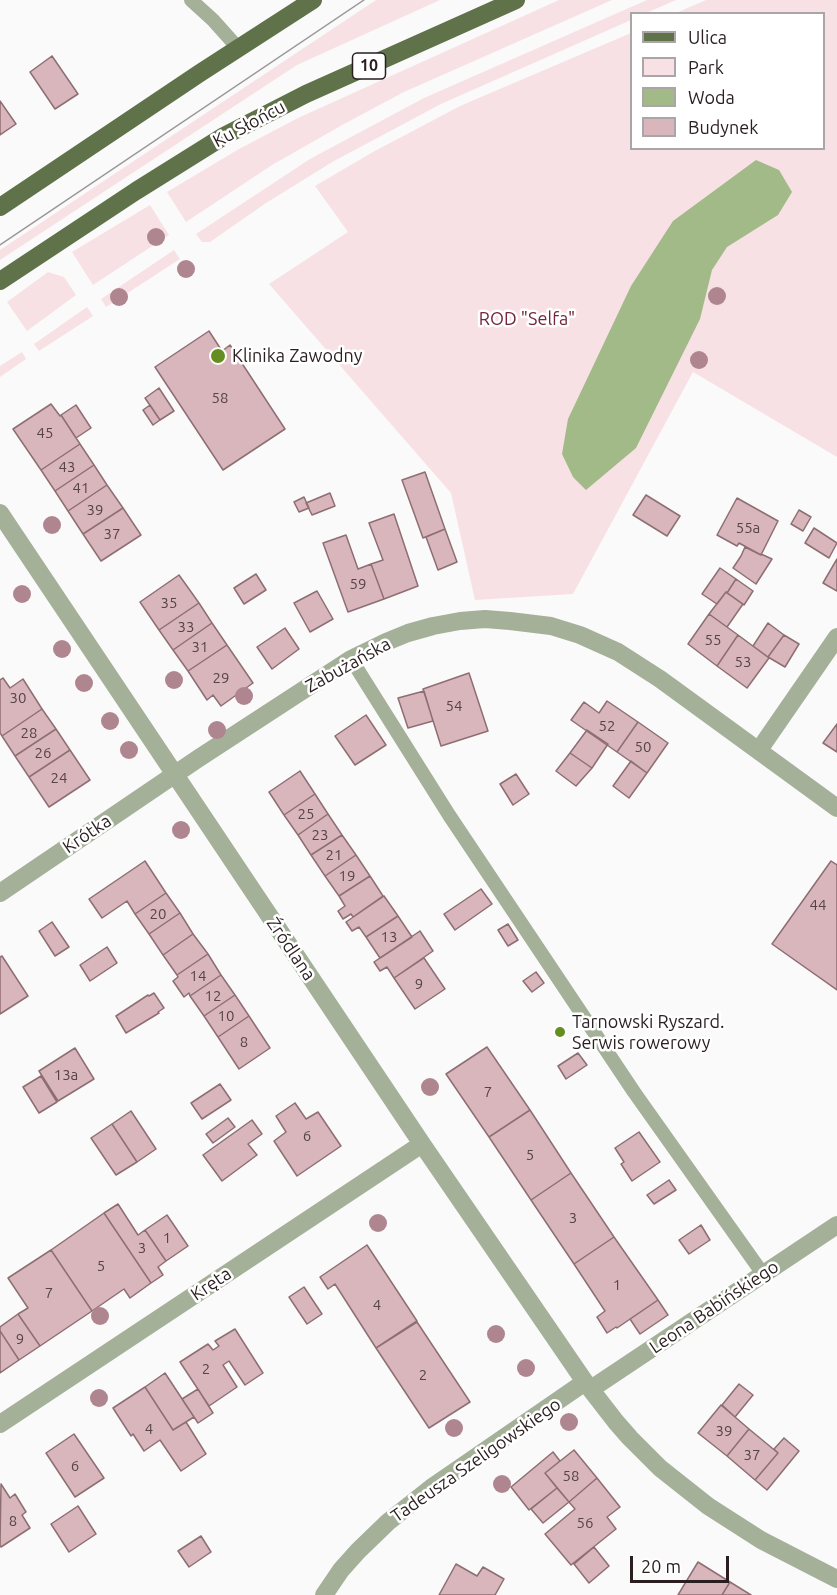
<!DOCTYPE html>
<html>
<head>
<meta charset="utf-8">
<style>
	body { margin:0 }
	#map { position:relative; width:837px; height:1595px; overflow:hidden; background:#fafafa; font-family:Ubuntu,sans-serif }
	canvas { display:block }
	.legend { position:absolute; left:630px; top:12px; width:195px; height:138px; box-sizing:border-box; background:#fff; border:2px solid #aaa5a6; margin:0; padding:8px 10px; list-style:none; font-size:18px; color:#2a1e20 }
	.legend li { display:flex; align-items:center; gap:12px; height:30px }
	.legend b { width:30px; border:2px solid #aaa5a6 }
	.scale { position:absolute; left:630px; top:1556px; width:99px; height:27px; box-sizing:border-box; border:3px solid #2a1e20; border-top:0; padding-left:8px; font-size:18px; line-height:21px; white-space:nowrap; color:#2a1e20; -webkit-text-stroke:4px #fff; paint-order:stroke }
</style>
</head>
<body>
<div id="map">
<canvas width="837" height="1595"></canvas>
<ul class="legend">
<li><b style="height:8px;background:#5f724a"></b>Ulica</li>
<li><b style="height:16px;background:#f8e1e4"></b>Park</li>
<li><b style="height:16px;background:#a1ba87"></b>Woda</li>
<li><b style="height:16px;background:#d8b6bb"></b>Budynek</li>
</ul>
<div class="scale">20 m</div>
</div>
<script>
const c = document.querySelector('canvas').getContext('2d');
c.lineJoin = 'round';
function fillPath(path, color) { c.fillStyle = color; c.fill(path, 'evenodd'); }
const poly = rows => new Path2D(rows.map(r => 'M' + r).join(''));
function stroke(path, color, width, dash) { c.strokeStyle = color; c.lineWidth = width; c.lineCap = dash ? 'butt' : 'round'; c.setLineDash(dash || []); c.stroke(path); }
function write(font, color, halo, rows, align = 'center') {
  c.font = font + ' Ubuntu,sans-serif'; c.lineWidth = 5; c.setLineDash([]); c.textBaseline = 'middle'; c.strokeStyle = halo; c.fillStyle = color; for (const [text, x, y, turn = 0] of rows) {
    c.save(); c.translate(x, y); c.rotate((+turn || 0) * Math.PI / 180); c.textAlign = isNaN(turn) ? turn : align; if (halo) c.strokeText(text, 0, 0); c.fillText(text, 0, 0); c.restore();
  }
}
fillPath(poly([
	[376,0,440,0,297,65,0,260,0,250],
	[559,0,612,0,404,92,344,124,272,165,186,222,167,192,239,149,298,118],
	[647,0,676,0,646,13,632,14,631,20,441,104,334,161,266,203,210,242,202,242,196,234,310,159,424,98],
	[706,0,837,0,837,457,693,372,573,594,475,600,451,493,269,284,348,232,315,186,373,152,460,106,631,33,632,148,824,148,824,14,676,13],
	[150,205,169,235,93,285,72,252],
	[174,250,180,259,106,307,101,299],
	[48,272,64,277,76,295,27,331,7,302],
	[87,307,93,316,39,351,34,344],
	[22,352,26,359,0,377,0,366]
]), '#f8e1e4');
fillPath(poly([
	[756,160,779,170,792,192,778,215,727,247,712,270,700,319,636,448,586,490,573,477,562,454,568,419,631,286,673,221]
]), '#a1ba87');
const building = poly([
	[52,56,78,94,55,109,30,72,52,56],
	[0,101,16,124,0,135,0,101],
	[209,331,222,351,230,345,285,429,223,470,155,367,209,331],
	[159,388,174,411,160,420,145,398,159,388],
	[51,404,60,416,61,415,80,444,41,470,13,429,51,404],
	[76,405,91,428,76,438,61,415,76,405],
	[150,405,160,420,153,425,143,410,150,405],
	[80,444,94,465,55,491,41,470,80,444],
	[94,465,107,485,68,511,55,491,94,465],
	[425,472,445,529,423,538,402,480,425,472],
	[107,485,123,508,83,534,68,511,107,485],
	[330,493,335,506,312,515,306,503,330,493],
	[646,495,680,516,667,536,633,515,646,495],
	[304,497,309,508,299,512,294,502,304,497],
	[737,498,778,521,761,555,739,543,737,546,717,535,737,498],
	[123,508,141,535,101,561,83,534,123,508],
	[799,510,811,517,803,531,791,524,799,510],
	[394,514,418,586,384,599,371,564,383,560,369,523,394,514],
	[814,528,837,543,829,558,805,543,814,528],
	[445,529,457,562,438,570,426,537,445,529],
	[346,535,358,569,371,564,384,599,348,612,323,543,346,535],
	[745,547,761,555,761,554,772,559,756,584,733,568,741,556,745,547],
	[837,559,837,591,823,583,837,559],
	[720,568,736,579,727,593,726,592,717,604,702,594,720,568],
	[256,574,266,590,244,604,234,588,256,574],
	[179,575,199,603,159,630,140,602,179,575],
	[736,579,753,591,744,605,727,593,736,579],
	[317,591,333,619,310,632,294,603,317,591],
	[726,592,743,604,727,627,709,614,726,592],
	[199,603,212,623,173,650,159,630,199,603],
	[709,614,738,635,717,666,688,644,709,614],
	[212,623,227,645,188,671,173,650,212,623],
	[768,623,784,635,768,657,753,646,768,623],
	[285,628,299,649,272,669,257,647,285,628],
	[738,635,769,658,747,688,717,666,738,635],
	[784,635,799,644,785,667,768,657,784,635],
	[227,645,253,683,221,706,213,695,207,700,188,671,227,645],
	[469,673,488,731,441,746,423,689,469,673],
	[3,678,10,688,23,679,42,709,2,736,0,733,0,680,3,678],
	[424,691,433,721,408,728,398,698,424,691],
	[607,701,638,722,617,752,571,720,584,702,599,713,607,701],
	[42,709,56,729,15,756,2,736,42,709],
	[366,715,386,745,355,765,335,736,366,715],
	[638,722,668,743,647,773,617,752,638,722],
	[837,724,837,752,823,743,837,724],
	[56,729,70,750,29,777,15,756,56,729],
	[587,730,608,744,592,768,570,753,587,730],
	[70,750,90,780,49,807,29,777,70,750],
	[570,753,592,768,576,786,556,771,570,753],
	[631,761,647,773,629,798,613,786,631,761],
	[300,771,315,794,284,815,269,792,300,771],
	[516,774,529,794,513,805,500,784,516,774],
	[315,794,328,814,298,835,284,815,315,794],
	[328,814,342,835,311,855,298,835,328,814],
	[342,835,356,855,325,876,311,855,342,835],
	[356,855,370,876,339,896,325,876,356,855],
	[145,861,166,893,135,914,127,901,102,918,89,899,145,861],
	[831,861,837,865,837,990,772,944,831,861],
	[370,876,383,896,353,917,351,914,343,919,338,911,345,906,339,896,370,876],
	[481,889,492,904,455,930,444,914,481,889],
	[166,893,180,913,149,934,135,914,166,893],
	[384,896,398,916,366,937,359,927,352,931,346,922,384,896],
	[180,913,193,934,163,955,149,934,180,913],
	[398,916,412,937,380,958,366,937,398,916],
	[52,922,69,947,55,956,39,931,52,922],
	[508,924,518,940,508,946,498,930,508,924],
	[420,931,433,951,394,978,387,967,380,971,374,962,420,931],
	[193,934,208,954,177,975,163,955,193,934],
	[107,947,117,963,90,981,80,965,107,947],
	[208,954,221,975,190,996,189,993,184,997,173,981,178,977,177,975,208,954],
	[2,956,28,996,0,1014,0,957,2,956],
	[424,958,445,989,415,1009,394,978,424,958],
	[536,972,544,983,532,992,523,981,536,972],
	[221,975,235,995,204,1016,190,996,221,975],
	[154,993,164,1008,158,1012,159,1013,126,1033,116,1016,148,995,149,996,154,993],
	[235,995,249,1016,218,1037,204,1016,235,995],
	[249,1016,270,1048,239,1069,218,1037,249,1016],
	[487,1047,530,1110,489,1137,446,1074,487,1047],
	[75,1048,94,1079,58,1101,39,1071,75,1048],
	[578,1053,587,1065,566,1079,558,1066,578,1053],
	[41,1076,57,1102,39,1113,23,1087,41,1076],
	[220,1084,231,1100,202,1119,191,1103,220,1084],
	[295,1103,306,1119,318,1112,341,1146,297,1176,274,1141,286,1132,276,1116,295,1103],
	[530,1110,571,1173,531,1200,489,1137,530,1110],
	[131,1111,156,1149,137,1162,112,1124,131,1111],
	[228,1118,235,1127,213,1143,206,1134,228,1118],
	[252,1120,262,1134,248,1144,257,1155,222,1181,203,1155,252,1120],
	[112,1124,137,1162,116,1175,91,1138,112,1124],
	[639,1132,660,1162,632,1181,621,1164,624,1162,615,1148,639,1132],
	[571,1173,614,1237,574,1264,531,1200,571,1173],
	[669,1180,676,1190,654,1204,647,1195,669,1180],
	[118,1204,138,1235,145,1230,166,1261,158,1267,163,1275,151,1283,104,1213,118,1204],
	[104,1213,151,1283,130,1298,124,1289,92,1311,51,1250,104,1213],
	[167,1215,188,1246,166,1261,145,1230,167,1215],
	[701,1225,710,1240,689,1254,679,1240,701,1225],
	[614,1237,658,1300,617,1328,616,1327,607,1333,597,1317,605,1311,574,1264,614,1237],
	[367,1245,417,1321,376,1348,335,1284,328,1289,320,1277,367,1245],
	[51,1250,92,1311,40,1346,18,1314,28,1308,8,1278,51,1250],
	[304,1287,322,1314,307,1324,289,1297,304,1287],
	[658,1300,668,1315,640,1334,630,1319,658,1300],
	[18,1314,40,1346,19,1360,0,1331,0,1327,18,1314],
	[417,1322,470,1402,429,1428,376,1348,417,1322],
	[235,1329,263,1373,245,1385,229,1361,223,1365,237,1387,209,1406,180,1362,208,1344,213,1350,219,1346,215,1341,235,1329],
	[0,1331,19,1360,0,1373,0,1331],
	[165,1373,194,1417,173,1430,145,1387,165,1373],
	[739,1384,753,1395,735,1417,722,1405,739,1384],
	[145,1387,173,1430,186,1422,206,1454,181,1471,160,1440,144,1451,133,1434,131,1436,113,1408,145,1387],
	[198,1389,213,1413,198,1423,182,1399,198,1389],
	[721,1405,749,1429,727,1456,698,1433,721,1405],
	[749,1429,778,1453,755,1480,727,1456,749,1429],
	[74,1434,104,1478,75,1497,46,1453,74,1434],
	[784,1438,799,1451,767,1490,755,1480,778,1453,774,1449,784,1438],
	[574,1450,597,1478,569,1502,545,1473,574,1450],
	[553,1452,560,1461,545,1473,557,1488,529,1510,511,1487,553,1452],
	[597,1478,620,1507,607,1517,616,1529,571,1565,545,1534,575,1509,569,1502,597,1478],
	[1,1484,10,1498,15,1494,26,1512,22,1515,30,1528,1,1547,0,1545,1,1484],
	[557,1488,569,1502,543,1523,531,1509,557,1488],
	[78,1506,96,1534,69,1552,51,1524,78,1506],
	[201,1536,211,1552,189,1567,178,1551,201,1536],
	[594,1547,609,1566,589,1583,574,1564,594,1547],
	[698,1562,730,1582,722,1595,678,1595,698,1562],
	[456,1564,477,1576,483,1567,504,1579,495,1595,439,1595,456,1564],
	[730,1582,751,1595,722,1595,730,1582]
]);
fillPath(building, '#d8b6bb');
stroke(building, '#8e6e73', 1.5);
stroke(poly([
	[191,0,213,20,238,48],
	[351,659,449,815,634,1092,763,1274]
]), '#a5b099', 14);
stroke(poly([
	[0,513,422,1144,585,1382,616,1422,630,1438,660,1468,708,1506,761,1540,837,1579],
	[759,750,837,637],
	[0,893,199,758,351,659,386,642,408,633,433,626,460,621,485,619,510,621,551,626,580,635,618,652,660,679,837,808],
	[591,1389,837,1225],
	[0,1424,422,1144],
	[324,1595,341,1570,358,1551,388,1522,431,1488,585,1382]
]), '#a5b099', 18);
stroke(poly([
	[0,207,200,73,313,0],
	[0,281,136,191,224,136,306,94,516,0]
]), '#5f724a', 18);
stroke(poly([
	[0,245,364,0]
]), '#9b9697', 1.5);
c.fillStyle = '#af8690';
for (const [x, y] of [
	[156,237],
	[186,269],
	[717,296],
	[119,297],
	[699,360],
	[52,525],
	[22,594],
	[62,649],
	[174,680],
	[84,683],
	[244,696],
	[110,721],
	[217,730],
	[129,750],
	[181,830],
	[430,1087],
	[378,1223],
	[100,1316],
	[496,1334],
	[526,1368],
	[99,1398],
	[569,1422],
	[454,1428],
	[502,1484]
]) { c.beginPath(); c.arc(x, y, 9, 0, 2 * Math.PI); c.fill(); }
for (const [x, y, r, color] of [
	[218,356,8,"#648f20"],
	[560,1032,6,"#648f20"]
]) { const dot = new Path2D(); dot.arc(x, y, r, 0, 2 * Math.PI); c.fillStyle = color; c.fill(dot); stroke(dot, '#fff', 2); }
write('15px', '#564447', null, [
	["58",220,398],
	["45",45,433],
	["43",67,467],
	["41",81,488],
	["39",95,510],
	["55a",748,528],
	["37",112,534],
	["59",358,584],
	["35",169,603],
	["33",186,627],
	["55",713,640],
	["31",200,647],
	["53",743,662],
	["29",221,678],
	["30",18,698],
	["54",454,706],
	["52",607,726],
	["28",29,733],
	["50",643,747],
	["26",43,753],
	["24",59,778],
	["25",306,814],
	["23",320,835],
	["21",334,855],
	["19",347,876],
	["44",818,905],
	["20",158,914],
	["13",389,937],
	["14",198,976],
	["9",419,984],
	["12",213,996],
	["10",226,1016],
	["8",244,1042],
	["13a",66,1075],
	["7",488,1092],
	["6",307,1136],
	["5",530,1155],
	["3",573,1218],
	["1",167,1238],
	["3",142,1248],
	["5",101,1266],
	["1",617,1285],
	["7",49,1293],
	["4",377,1305],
	["9",20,1339],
	["2",206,1369],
	["2",423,1375],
	["4",149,1429],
	["39",724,1431],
	["37",752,1455],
	["6",75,1466],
	["58",571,1476],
	["8",13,1521],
	["56",585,1523]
]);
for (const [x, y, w] of [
	[369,66,33]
]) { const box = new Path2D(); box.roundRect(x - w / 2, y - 13, w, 26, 4.5); c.fillStyle = '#fff'; c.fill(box); stroke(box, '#2a1e20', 1.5); }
write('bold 16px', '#2a1e20', null, [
	["10",369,66]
]);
write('18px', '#2a1e20', '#fff', [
	["Ku Słońcu",249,124,-28],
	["Zabużańska",348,665,-29],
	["Krótka",87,834,-34],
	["Źródlana",291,949,56],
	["Kręta",211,1284,-34],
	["Leona Babińskiego",714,1307,-34],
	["Tadeusza Szeligowskiego",476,1460,-35]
]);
write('18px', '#71273a', '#fff', [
	["ROD \"Selfa\"",527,319]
]);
write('18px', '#2a1e20', '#fff', [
	["Klinika Zawodny",232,356],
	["Tarnowski Ryszard.",572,1022],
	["Serwis rowerowy",572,1043]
], 'left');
</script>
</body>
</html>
